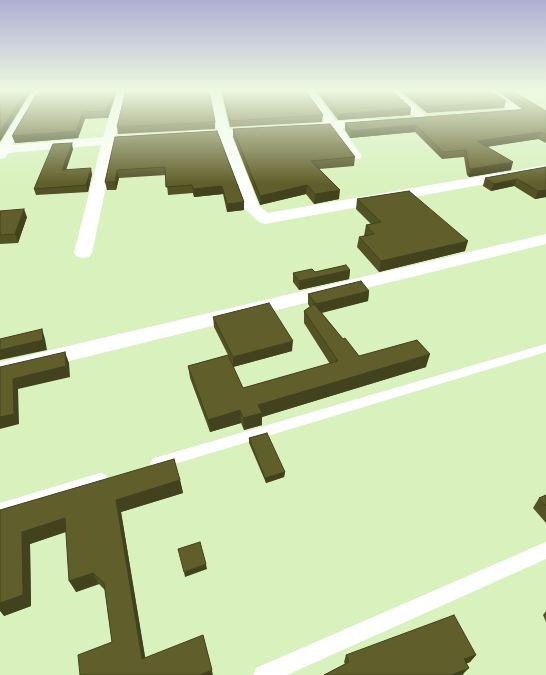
<!DOCTYPE html>
<html>
<head>
<meta charset="utf-8">
<style>
	body { margin:0 }
	canvas { display:block; background:#d8f1bd }
</style>
</head>
<body>
<canvas width="546" height="675"></canvas>
<script>
const c = document.querySelector('canvas').getContext('2d');
c.lineJoin = 'round';
const poly = rows => new Path2D(rows.map(r => 'M' + r).join(''));
function fillPath(path, color) { c.fillStyle = color; c.fill(path, 'evenodd'); }
function stroke(path, color, width, dash) { c.strokeStyle = color; c.lineWidth = width; c.lineCap = dash ? 'butt' : 'round'; c.setLineDash(dash || []); c.stroke(path); }
fillPath(poly([
	[546,344,546,352,158,469,153,468,150,463,153,458,158,457,546,344],
	[100,473,106,475,108,480,106,485,0,517,0,503,100,473],
	[546,542,546,559,287,675,253,675,256,668,546,542]
]), '#fff');
fillPath(poly([
	[33,90,43,90,12,145,103,137,117,90,127,90,116,136,143,134,149,138,143,142,115,144,92,253,89,257,83,258,77,257,74,253,101,145,8,153,5,158,0,159,0,144,33,90],
	[210,90,220,90,229,129,263,127,269,131,263,135,232,136,259,206,268,213,546,165,546,173,265,224,259,222,244,208,219,137,189,139,183,135,189,131,217,130,210,90],
	[303,90,313,90,336,121,378,119,380,122,374,126,342,128,362,156,360,159,350,159,330,129,297,131,295,128,297,125,325,122,303,90],
	[386,90,397,90,426,116,428,118,426,120,418,120,386,90],
	[482,90,494,90,525,112,519,115,515,114,482,90],
	[546,234,546,244,0,378,0,362,546,234]
]), '#fff');
fillPath(poly([
	[39,90,117,90,108,118,85,119,78,138,15,143],
	[221,90,305,90,323,115,322,122,230,127],
	[315,90,391,90,411,108,410,115,338,120],
	[399,90,490,90,506,101,504,108,427,113],
	[496,90,511,90,546,111,546,143,538,139,487,147,511,170,469,177,467,175,464,157,442,159,415,132,350,138,345,130,345,123,522,109],
	[215,122,215,129,118,134,117,127],
	[233,129,355,157,354,166,319,169,339,199,314,204,306,194,260,205,233,137],
	[217,131,244,202,244,210,227,212,223,194,194,197,193,193,168,195,166,175,119,178,116,190,107,190,105,182,115,137],
	[73,149,66,170,92,174,88,192,36,195,34,189],
	[546,167,546,197,535,199,514,186,491,191,483,186,485,178],
	[357,199,465,251,379,272,357,247,359,237,364,236,366,225,371,224,356,209],
	[0,211,27,217,18,243,0,244],
	[350,270,349,279,299,290,293,282,293,273],
	[369,291,368,301,322,313,343,339,359,356,426,367,262,417,262,425,244,430,241,423,210,432,190,378,188,366,228,355,214,327,213,317,292,351,233,367,243,388,330,364,304,323,304,311,310,307,308,304,308,294],
	[249,438,285,472,284,477,266,483,249,443],
	[180,480,183,493,121,512,145,658,213,675,80,675,112,642,105,590,99,584,76,592,66,532,30,544,31,606,4,616,0,510],
	[546,495,546,523,533,508,539,498],
	[546,611,546,622,543,615],
	[346,655,476,655,470,662,466,664,463,675,324,675,345,664,344,662]
]), '#535225');
fillPath(poly([
	[27,90,32,90,0,142,0,131],
	[113,90,117,90,108,118,106,111],
	[411,108,410,115,338,120,338,114],
	[83,112,85,119,78,138,15,143,12,136],
	[416,125,415,132,350,138,351,131],
	[541,132,538,139,476,148,477,141],
	[72,143,73,149,64,176,62,170],
	[513,162,511,170,469,177,471,169],
	[91,168,92,174,88,192,86,185],
	[117,170,119,178,116,190,115,182],
	[517,179,514,186,491,191,494,184],
	[307,185,306,194,260,205,260,196],
	[222,186,223,194,194,197,193,189],
	[340,190,339,199,314,204,315,194],
	[546,190,546,197,535,199,538,191],
	[244,202,244,210,227,212,227,204],
	[24,209,27,217,18,243,15,234],
	[468,241,465,251,379,272,381,261],
	[350,270,349,279,299,290,299,281],
	[369,291,368,301,315,314,316,304],
	[42,329,45,339,47,350,0,360,0,350],
	[293,341,292,351,233,367,233,357],
	[65,352,69,363,70,377,18,389,19,424,0,429,0,417,13,379],
	[430,354,426,367,262,417,262,425,244,430,243,418,258,405],
	[240,410,241,423,210,432,208,420],
	[285,472,284,477,266,483,265,478],
	[180,480,183,493,121,512,147,668,142,659,116,500],
	[65,518,71,530,30,544,31,606,4,616,0,611,0,603,22,532],
	[206,564,207,569,185,577,184,572],
	[93,573,99,584,76,592,69,581],
	[203,635,213,675,200,675],
	[476,655,470,662,459,666,464,659],
	[469,668,462,675,451,675]
]), '#43421e');
const building = poly([
	[0,90,27,90,0,131,0,90],
	[39,90,113,90,106,111,83,112,76,131,12,136,39,90],
	[126,90,209,90,215,122,117,127,126,90],
	[223,90,305,90,323,115,230,121,223,90],
	[320,90,391,90,411,108,338,114,320,90],
	[407,90,490,90,506,101,428,107,407,90],
	[506,90,511,90,546,111,546,135,541,132,477,141,513,162,471,169,469,168,466,150,443,152,416,125,351,131,345,123,521,110,528,106,506,90],
	[330,124,355,157,311,161,340,190,315,194,307,185,260,196,233,129,330,124],
	[217,131,244,202,227,204,222,186,193,189,192,185,166,187,165,167,117,170,115,182,105,182,115,137,217,131],
	[72,143,62,170,91,168,86,185,34,189,53,144,72,143],
	[546,167,546,190,538,191,517,179,494,184,485,178,546,167],
	[409,191,468,241,381,261,359,237,374,234,366,225,381,222,357,199,409,191],
	[24,209,15,234,0,235,0,211,24,209],
	[346,265,350,270,299,281,293,273,312,269,315,272,346,265],
	[361,281,369,291,316,304,308,294,361,281],
	[269,303,293,341,233,357,213,317,269,303],
	[314,304,343,339,345,338,359,356,417,340,430,354,258,405,262,413,243,418,240,410,208,420,188,366,228,355,243,388,338,361,304,311,314,304],
	[42,329,43,340,0,350,0,339,42,329],
	[65,352,66,366,13,379,14,414,0,417,0,367,65,352],
	[267,433,285,472,265,478,249,438,267,433],
	[174,459,180,480,116,500,142,659,203,635,212,670,200,675,80,675,78,655,112,642,104,583,93,573,69,581,65,518,22,532,23,595,0,603,0,510,174,459],
	[546,495,546,506,539,498,546,495],
	[200,542,206,564,184,572,178,549,200,542],
	[454,615,476,655,464,659,469,668,451,675,324,675,349,662,346,655,454,615]
]);
fillPath(building, '#605f2b');
stroke(building, '#43421e', 1);
const sky = c.createLinearGradient(0, 0, 0, 184);
sky.addColorStop(0, '#afaed3');
sky.addColorStop(0.49, '#edf9e1');
sky.addColorStop(1, '#edf9e100');
c.fillStyle = sky;
c.fillRect(0, 0, 546, 184);
</script>
</body>
</html>
